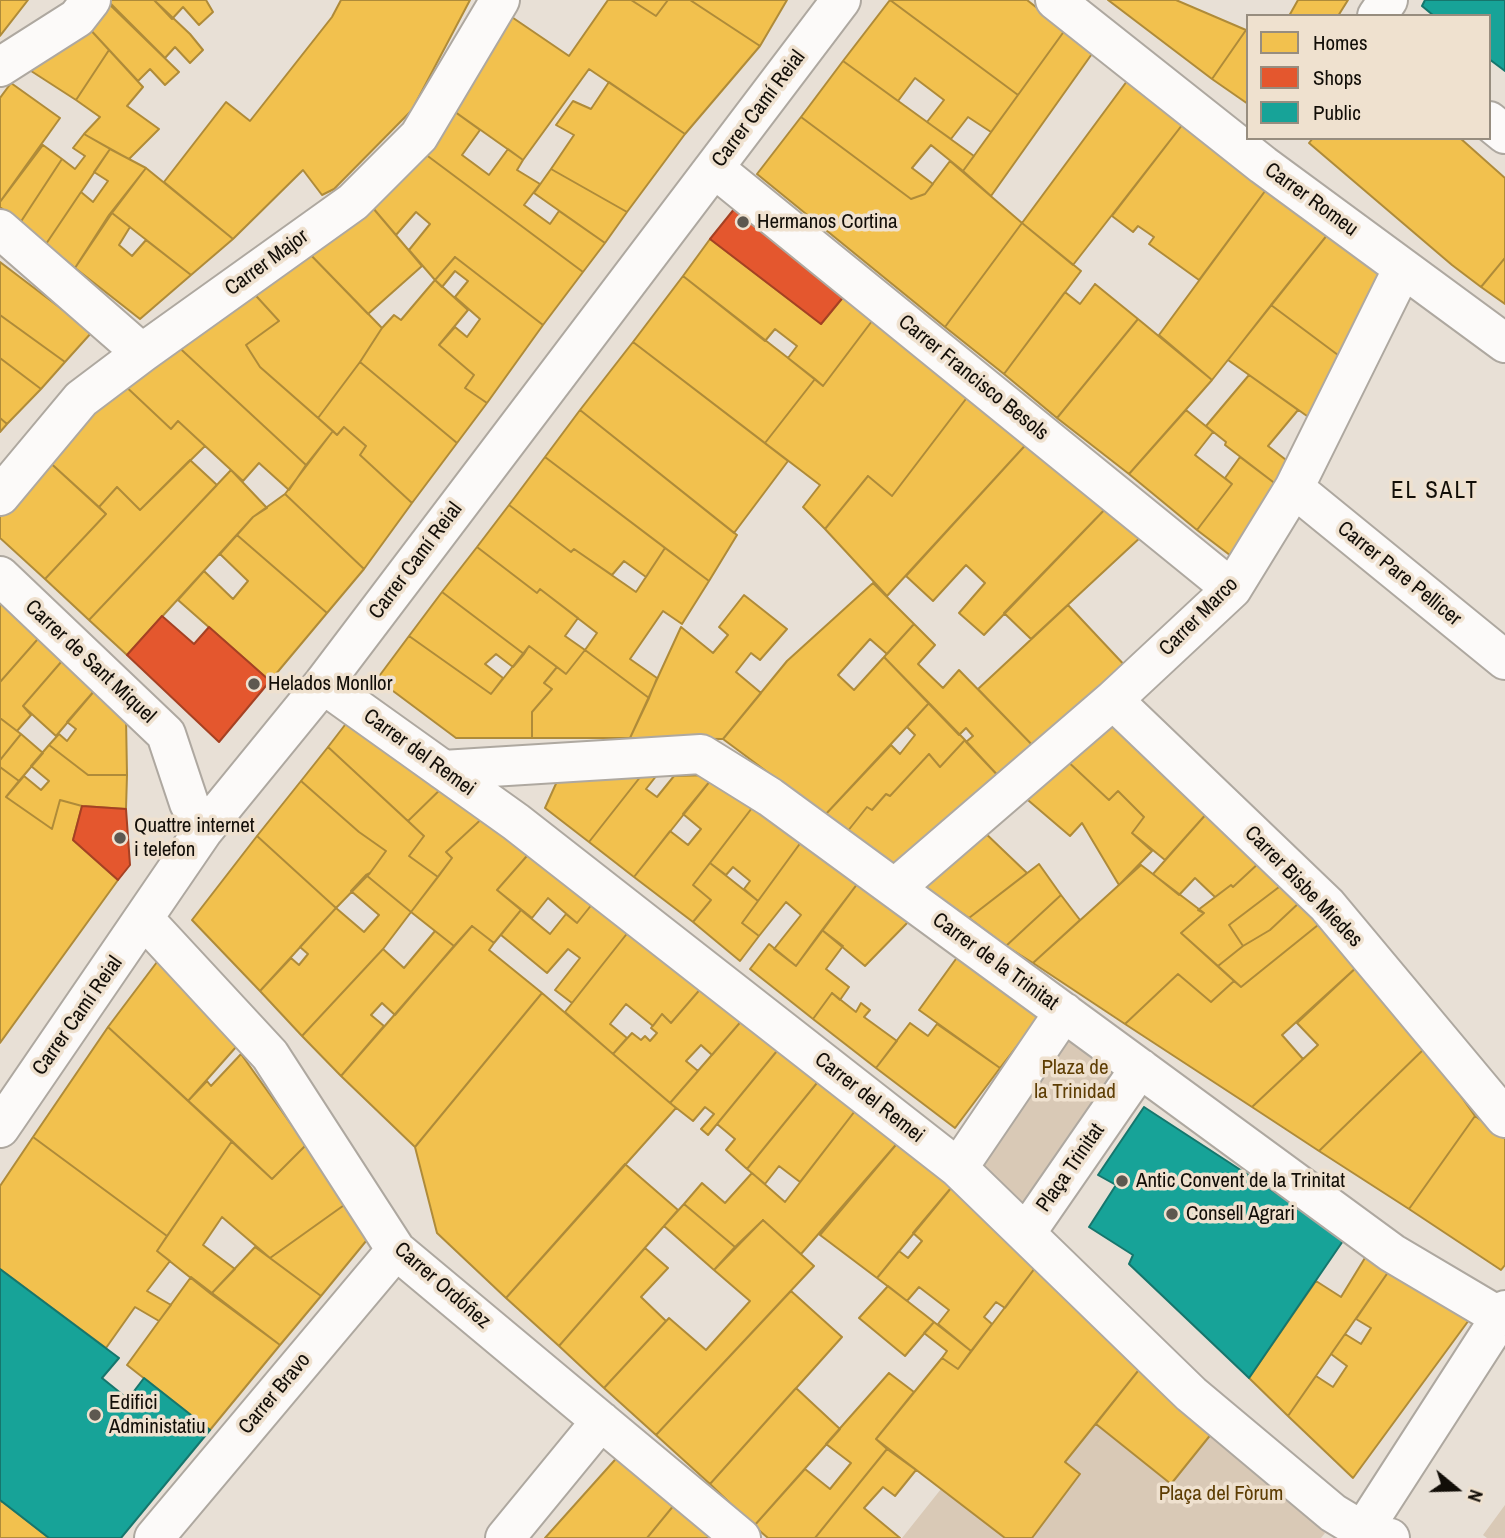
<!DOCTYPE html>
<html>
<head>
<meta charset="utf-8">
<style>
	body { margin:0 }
	#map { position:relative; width:1505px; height:1538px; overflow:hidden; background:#e8e0d6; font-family:"Archivo Narrow",sans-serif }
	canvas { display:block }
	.legend { position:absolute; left:1246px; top:14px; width:245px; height:126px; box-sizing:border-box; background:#efe1cf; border:2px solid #978d7f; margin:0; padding:9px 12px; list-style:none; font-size:21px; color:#120e08 }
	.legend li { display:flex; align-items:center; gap:14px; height:35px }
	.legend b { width:35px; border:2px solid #978d7f }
	.north { position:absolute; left:1421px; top:1454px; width:70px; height:70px; -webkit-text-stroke:5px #efe1cf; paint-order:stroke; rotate:109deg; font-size:19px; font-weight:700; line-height:28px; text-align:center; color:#120e08 }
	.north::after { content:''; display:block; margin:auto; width:24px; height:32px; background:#120e08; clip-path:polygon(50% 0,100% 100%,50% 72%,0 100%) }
</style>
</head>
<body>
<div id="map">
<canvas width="1505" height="1538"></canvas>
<ul class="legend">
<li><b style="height:19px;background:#f2c14e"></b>Homes</li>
<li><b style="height:19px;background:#e4572e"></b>Shops</li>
<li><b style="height:19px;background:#17a398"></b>Public</li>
</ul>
<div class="north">N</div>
</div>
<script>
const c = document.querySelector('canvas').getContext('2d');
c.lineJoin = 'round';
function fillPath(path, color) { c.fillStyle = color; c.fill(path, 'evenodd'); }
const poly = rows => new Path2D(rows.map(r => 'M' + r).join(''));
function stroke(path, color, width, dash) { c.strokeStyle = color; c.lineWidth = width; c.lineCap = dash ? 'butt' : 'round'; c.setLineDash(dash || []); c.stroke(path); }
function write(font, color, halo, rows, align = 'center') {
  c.font = font + ' "Archivo Narrow",sans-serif'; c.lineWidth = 7; c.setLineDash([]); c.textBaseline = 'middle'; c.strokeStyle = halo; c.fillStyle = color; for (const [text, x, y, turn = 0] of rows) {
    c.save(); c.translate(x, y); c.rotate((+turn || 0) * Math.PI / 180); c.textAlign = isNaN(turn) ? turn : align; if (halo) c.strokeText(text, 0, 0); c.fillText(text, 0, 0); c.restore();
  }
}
fillPath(poly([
	[1064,1012,1140,1068,1026,1233,958,1168],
	[1096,1424,1171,1484,1216,1428,1325,1533,1321,1538,1032,1538,1079,1475,1065,1462],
	[941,1489,1005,1538,902,1538],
	[1505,1505,1505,1538,1487,1538,1483,1535]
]), '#d9c9b6');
const homes = poly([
	[0,0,28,0,0,36,0,0],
	[107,0,154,0,190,34,203,50,190,63,175,47,165,58,107,0],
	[154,0,206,0,213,12,199,25,183,7,172,19,154,0],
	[341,0,470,0,412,110,334,189,322,195,303,170,233,239,164,182,226,102,250,121,332,17,341,0],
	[608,0,631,0,656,16,668,0,690,0,760,46,685,134,589,69,523,160,444,104,500,9,569,56,608,0],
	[631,0,668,0,656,16,631,0],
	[690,0,787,0,760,46,690,0],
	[890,0,1027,0,1065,30,1018,95,890,0],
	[890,0,1018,95,991,132,968,117,951,139,927,122,944,100,915,78,898,101,843,61,890,0],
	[1108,0,1176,0,1246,30,1212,79,1108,0],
	[1298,0,1348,0,1338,16,1289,16,1298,0],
	[106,1,179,72,165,85,150,69,138,81,86,25,106,1],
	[86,25,109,50,76,100,28,69,86,25],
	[1065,30,1094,51,991,196,963,171,1065,30],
	[1246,30,1248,31,1248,104,1212,79,1246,30],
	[109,50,143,87,127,106,159,129,129,159,84,134,100,117,76,100,109,50],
	[843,61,974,156,963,171,931,145,912,168,933,184,925,194,911,199,801,117,843,61],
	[1130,77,1186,120,1073,265,1022,223,1130,77],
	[609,82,685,134,627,212,551,169,574,135,556,125,573,101,591,109,609,82],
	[11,83,60,118,0,202,0,98,11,83],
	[444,104,480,130,462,155,489,175,508,149,523,160,517,170,540,184,524,205,550,224,559,211,605,243,583,272,417,148,444,104],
	[801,117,911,199,925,194,950,161,1022,223,945,327,757,174,801,117],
	[1186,120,1271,183,1199,280,1149,244,1154,237,1138,226,1133,232,1112,216,1186,120],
	[84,134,110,149,46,244,20,223,62,159,75,169,85,156,73,148,84,134],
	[1313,138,1460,138,1505,178,1505,258,1481,287,1452,265,1309,143,1313,138],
	[43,145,62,159,20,223,0,207,0,202,43,145],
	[417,148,583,272,543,325,455,257,435,280,409,250,430,224,416,212,396,235,367,201,417,148],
	[110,149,146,168,109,215,75,268,46,244,81,192,93,202,108,181,94,172,110,149],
	[146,168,233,239,191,275,112,213,146,168],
	[551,169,627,212,605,243,534,193,551,169],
	[1271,183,1332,229,1212,380,1159,335,1271,183],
	[367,201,422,266,368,314,303,247,367,201],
	[112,213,130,227,119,245,132,256,146,240,191,275,140,319,75,268,112,213],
	[1022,223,1081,271,1004,374,945,327,1022,223],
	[1332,229,1389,271,1346,361,1271,305,1332,229],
	[710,239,821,324,849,290,878,313,823,386,788,358,797,346,775,329,765,341,683,276,710,239],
	[303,247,382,328,360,362,318,418,260,367,246,345,279,321,248,287,303,247],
	[455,257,543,325,487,403,465,388,474,375,439,345,455,327,467,337,480,319,455,297,468,281,455,271,442,287,435,280,455,257],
	[1505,258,1505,304,1481,287,1505,258],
	[0,262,92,332,65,362,0,315,0,262],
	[683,276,815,379,765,443,633,342,683,276],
	[435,280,468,310,439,345,474,375,465,388,487,403,457,443,360,362,382,328,394,315,401,320,435,280],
	[1095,284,1138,319,1057,418,1004,374,1065,292,1080,304,1095,284],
	[248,287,279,321,246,345,260,367,333,431,306,465,172,341,248,287],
	[1271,305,1346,361,1314,421,1228,360,1271,305],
	[878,313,972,391,892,496,868,476,825,529,803,507,820,485,765,443,815,379,823,386,878,313],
	[0,315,65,362,41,389,0,358,0,315],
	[1138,319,1212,380,1129,474,1057,418,1138,319],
	[172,341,306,465,289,490,259,463,243,481,178,421,171,429,120,381,172,341],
	[633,342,788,461,734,533,580,410,633,342],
	[0,358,41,389,7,424,0,418,0,358],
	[360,362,457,443,412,503,360,455,366,446,344,427,337,435,318,418,360,362],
	[1249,375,1298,410,1268,446,1290,463,1277,485,1225,445,1226,442,1206,426,1249,375],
	[120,381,171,429,178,421,205,446,140,510,117,487,99,507,45,458,120,381],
	[972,391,1031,439,887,596,825,529,868,476,892,496,972,391],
	[580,410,737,535,709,581,545,457,580,410],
	[1186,410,1213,432,1195,455,1232,484,1197,530,1129,474,1186,410],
	[0,418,7,424,0,432,0,418],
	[344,427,366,446,360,455,412,503,364,569,285,494,333,431,337,435,344,427],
	[1031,439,1110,504,984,635,959,613,985,583,966,565,933,601,906,576,1031,439],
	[545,457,665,548,646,577,624,561,612,575,574,549,571,552,509,505,545,457],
	[1240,457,1277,485,1235,559,1197,530,1232,484,1225,478,1240,457],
	[45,458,106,514,45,579,0,538,0,508,45,458],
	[190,460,217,485,89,620,45,579,106,514,99,507,117,487,140,510,190,460],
	[231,470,267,508,253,517,127,655,89,620,231,470],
	[285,494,364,569,327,613,237,535,253,517,285,494],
	[1110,504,1143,535,1031,639,1004,613,1110,504],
	[509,505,571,552,574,549,636,592,665,548,709,581,682,624,663,611,630,659,657,678,649,698,585,650,597,633,540,589,537,593,477,547,509,505],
	[237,535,327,613,270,681,178,600,204,571,233,599,248,581,220,554,237,535],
	[477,547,537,593,540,589,578,618,565,636,585,650,566,674,529,646,524,654,442,592,477,547],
	[873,583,914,624,887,654,870,639,838,675,854,690,884,657,929,703,825,815,723,739,787,661,873,583],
	[442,592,524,654,513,667,496,654,485,664,503,678,491,694,409,636,442,592],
	[0,593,44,632,0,682,0,593],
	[744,595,787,629,760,660,751,653,736,672,761,693,723,739,630,738,681,627,713,653,728,635,719,627,744,595],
	[1068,605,1129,670,1038,751,978,689,1068,605],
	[914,624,935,645,918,664,943,688,959,670,1038,751,1003,781,966,742,973,736,966,728,959,735,884,657,914,624],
	[44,632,68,654,23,706,31,715,17,731,0,718,0,682,44,632],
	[409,636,491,694,529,646,557,667,544,683,552,689,532,712,532,738,456,738,377,679,409,636],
	[585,650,649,698,630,738,532,738,532,712,552,689,544,683,557,667,566,674,585,650],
	[68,654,101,683,56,736,23,706,68,654],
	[101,683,126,717,127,775,88,775,49,745,59,734,67,741,76,729,67,722,101,683],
	[929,703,965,740,940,767,929,754,890,796,886,794,872,810,867,807,847,832,825,815,891,745,900,754,915,735,907,727,929,703],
	[0,718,21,734,0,760,0,718],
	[348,721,448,782,408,821,328,747,348,721],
	[1114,723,1208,812,1165,860,1132,833,1144,817,1118,791,1109,800,1064,758,1114,723],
	[21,734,43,753,19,781,0,767,0,760,21,734],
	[965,740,1003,781,893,868,847,832,867,807,872,810,886,794,890,796,929,754,940,767,965,740],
	[49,745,88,775,127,775,126,809,82,806,60,800,52,829,6,797,24,776,41,790,49,781,31,766,49,745],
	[328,747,424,836,409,856,438,877,411,912,366,875,370,873,386,851,359,832,301,781,328,747],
	[1064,758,1109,800,1118,791,1144,817,1132,833,1152,851,1119,885,1082,823,1070,836,1022,795,1064,758],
	[0,767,19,781,6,797,52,829,60,800,82,806,73,840,118,880,0,1043,0,767],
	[657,775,646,789,657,797,674,776,715,775,634,877,589,842,641,776,657,775],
	[715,775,755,804,693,885,711,900,693,922,634,877,670,831,688,845,701,829,683,814,715,775],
	[641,776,589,842,545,808,559,777,641,776],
	[301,781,359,832,386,851,370,873,336,908,257,836,301,781],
	[448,782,488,813,446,852,452,858,438,877,409,856,424,836,408,821,448,782],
	[755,804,804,838,758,901,744,889,750,881,733,867,726,875,710,863,755,804],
	[1208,812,1261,861,1233,887,1231,885,1215,897,1195,878,1179,895,1153,874,1208,812],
	[488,813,533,849,497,890,521,910,494,943,472,926,454,946,411,912,452,858,446,852,488,813],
	[982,830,1027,873,969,918,920,884,982,830],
	[257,836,336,908,260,991,192,920,257,836],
	[804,838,861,879,796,966,774,949,801,915,786,902,759,936,742,923,804,838],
	[533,849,597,898,577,923,548,898,532,918,497,890,533,849],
	[1261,861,1283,884,1229,925,1243,946,1218,966,1181,933,1204,913,1198,910,1231,885,1233,887,1261,861],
	[710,863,758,901,742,923,759,936,740,961,693,922,711,900,693,885,710,863],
	[1039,864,1061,895,1006,946,969,918,1039,864],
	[1141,865,1204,913,1181,933,1234,981,1211,1002,1178,974,1125,1024,1033,963,1141,865],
	[366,875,411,912,383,949,302,1036,260,991,291,958,299,965,308,954,300,947,336,908,364,932,379,915,351,891,366,875],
	[861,879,913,917,865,966,822,930,861,879],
	[1283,884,1301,901,1270,930,1243,946,1229,925,1283,884],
	[1061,895,1080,920,1033,963,1006,946,1061,895],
	[597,898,633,926,572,1003,555,990,580,958,568,949,547,973,501,935,521,910,550,934,566,914,577,923,597,898],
	[1301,901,1323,921,1241,987,1218,966,1243,946,1270,930,1301,901],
	[1323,921,1359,965,1282,1035,1303,1059,1252,1107,1125,1024,1178,974,1211,1002,1234,981,1241,987,1323,921],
	[472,926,494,943,489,950,542,993,415,1147,341,1076,472,926],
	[633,926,703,986,671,1023,662,1014,653,1026,626,1004,610,1024,627,1038,613,1054,565,1012,633,926],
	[822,930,843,946,826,969,849,987,840,1000,832,993,813,1019,750,969,769,944,796,966,822,930],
	[435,931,454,946,395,1015,382,1003,371,1015,384,1026,341,1076,302,1036,383,949,404,968,435,931],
	[961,952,1044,1011,1000,1068,919,1010,961,952],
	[160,958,236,1047,188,1101,108,1027,160,958],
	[1359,965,1426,1047,1319,1151,1252,1107,1318,1045,1297,1023,1359,965],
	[703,986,744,1018,712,1055,701,1045,686,1061,698,1071,670,1103,613,1054,632,1033,641,1040,645,1036,650,1041,657,1033,651,1028,662,1014,671,1023,703,986],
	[542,993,676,1108,506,1298,437,1233,415,1147,542,993],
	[832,993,856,1012,861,1003,870,1010,864,1017,897,1041,876,1068,813,1019,832,993],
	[744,1018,781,1046,708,1135,701,1129,714,1114,705,1107,693,1121,670,1103,744,1018],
	[910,1023,928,1036,937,1024,1000,1068,955,1128,876,1068,910,1023],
	[108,1027,232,1141,167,1236,33,1137,108,1027],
	[781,1046,821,1078,747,1169,726,1150,735,1139,717,1124,781,1046],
	[1426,1047,1475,1116,1409,1209,1319,1151,1426,1047],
	[241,1054,306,1145,272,1179,188,1101,207,1081,211,1086,241,1054],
	[821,1078,858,1107,800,1182,779,1166,765,1184,747,1169,821,1078],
	[858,1107,900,1140,801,1254,763,1220,735,1247,684,1204,702,1183,725,1203,752,1173,785,1202,858,1107],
	[1475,1116,1505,1137,1505,1265,1501,1270,1409,1209,1475,1116],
	[33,1137,167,1236,157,1251,170,1261,147,1291,171,1305,159,1321,135,1307,106,1348,0,1269,0,1186,33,1137],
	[900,1140,956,1182,877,1278,820,1235,900,1140],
	[232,1141,272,1179,306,1145,347,1203,270,1258,222,1217,203,1245,235,1269,211,1294,157,1251,232,1141],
	[625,1164,678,1210,559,1346,506,1298,625,1164],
	[956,1182,1041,1260,1005,1308,996,1302,984,1317,992,1324,971,1351,938,1324,949,1310,919,1287,907,1301,877,1278,899,1251,908,1258,922,1241,913,1233,956,1182],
	[347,1203,371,1235,321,1296,270,1258,347,1203],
	[684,1204,735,1247,714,1270,664,1226,684,1204],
	[763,1220,814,1266,656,1435,604,1388,669,1318,706,1350,750,1301,714,1270,763,1220],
	[255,1247,321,1296,280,1345,211,1294,255,1247],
	[645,1248,668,1268,641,1297,666,1321,604,1388,559,1346,645,1248],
	[1368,1253,1391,1268,1288,1416,1249,1378,1316,1281,1341,1297,1368,1253],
	[1041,1260,1146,1361,1065,1462,1080,1474,1032,1538,1005,1538,876,1439,942,1358,958,1369,1041,1260],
	[1391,1268,1469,1320,1353,1478,1288,1416,1316,1376,1333,1387,1347,1366,1331,1354,1345,1334,1361,1344,1371,1328,1356,1319,1391,1268],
	[191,1277,280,1345,210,1430,127,1365,191,1277],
	[888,1286,934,1322,905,1356,859,1318,888,1286],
	[791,1291,842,1337,710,1484,656,1435,791,1291],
	[934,1322,971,1351,958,1369,942,1358,947,1351,924,1333,934,1322],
	[1146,1361,1216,1428,1171,1484,1096,1424,1146,1361],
	[889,1373,914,1392,876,1439,887,1449,815,1538,768,1538,754,1526,805,1469,830,1489,851,1463,826,1444,889,1373],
	[796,1388,840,1429,754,1526,710,1484,796,1388],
	[887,1449,916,1470,895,1496,883,1487,864,1508,900,1538,815,1538,887,1449],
	[622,1452,679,1499,647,1538,545,1538,622,1452],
	[679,1499,727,1538,647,1538,679,1499],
	[0,1500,21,1516,49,1538,0,1538,0,1500]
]);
fillPath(homes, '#f2c14e');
stroke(homes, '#af8b39', 2);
const shops = poly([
	[739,203,849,290,821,324,710,239,739,203],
	[162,616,194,644,209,627,270,681,219,742,127,655,162,616],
	[82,806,126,809,130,865,118,880,73,840,82,806]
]);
fillPath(shops, '#e4572e');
stroke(shops, '#a54123', 2);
const public = poly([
	[1425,0,1505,0,1505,71,1489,59,1489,16,1434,16,1422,6,1425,0],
	[1144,1107,1345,1238,1249,1378,1129,1264,1133,1255,1089,1227,1116,1185,1098,1175,1144,1107],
	[0,1269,119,1358,102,1378,128,1399,144,1378,210,1430,121,1538,49,1538,0,1500,0,1269]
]);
fillPath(public, '#17a398');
stroke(public, '#16766d', 2);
const minor = poly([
	[1055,0,1263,165,1505,343],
	[1377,16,1388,0],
	[0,67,77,18,91,0],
	[1489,121,1505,134],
	[714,168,1232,589],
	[0,229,142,353],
	[1294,488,1505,660],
	[0,496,81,399,142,353,353,202,419,136,500,0],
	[0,576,166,734,189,803,203,831],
	[323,684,516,822,958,1168,1191,1394,1333,1513,1363,1531,1390,1538],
	[1113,700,1327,905,1505,1118],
	[443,770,701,754,770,797,1392,1253,1500,1317],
	[895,888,1113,700,1232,589,1294,488,1403,268],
	[144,919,270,1055,396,1250,741,1538],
	[0,1128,203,831,323,684,841,0],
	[958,1168,1064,1012],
	[1026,1233,1140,1068],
	[154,1538,396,1250],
	[505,1538,601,1421],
	[1358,1538,1505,1310]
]);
stroke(minor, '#aea8a0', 42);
stroke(minor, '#fcfaf9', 38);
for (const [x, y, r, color] of [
	[743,222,7,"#5d5850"],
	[254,684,7,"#5d5850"],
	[120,838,7,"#5d5850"],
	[1122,1181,7,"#5d5850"],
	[1172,1214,7,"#5d5850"],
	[95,1415,7,"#5d5850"]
]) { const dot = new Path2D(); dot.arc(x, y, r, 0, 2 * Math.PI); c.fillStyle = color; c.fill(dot); stroke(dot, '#efe1cf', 2.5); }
write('21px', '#120e08', '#efe1cf', [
	["Carrer Camí Reial",759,109,-53],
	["Carrer Romeu",1311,200,36],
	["Carrer Major",267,263,-36],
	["Carrer Francisco Besols",973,378,39],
	["Carrer Camí Reial",416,561,-53],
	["Carrer Pare Pellicer",1399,574,39],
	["Carrer Marco",1199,617,-45],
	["Carrer de Sant Miquel",90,662,43],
	["Carrer del Remei",419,753,36],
	["Carrer Bisbe Miedes",1303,887,46],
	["Carrer de la Trinitat",995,962,36],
	["Carrer Camí Reial",78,1016,-55],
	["Carrer del Remei",869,1098,38],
	["Plaça Trinitat",1071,1168,-55],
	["Carrer Ordóñez",442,1286,41],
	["Carrer Bravo",275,1394,-50]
]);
write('21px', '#120e08', '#efe1cf', [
	["Hermanos Cortina",757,222],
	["Helados Monllor",268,684],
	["Quattre internet",134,826],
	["i telefon",134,850],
	["Antic Convent de la Trinitat",1136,1181],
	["Consell Agrari",1186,1214],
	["Edifici",109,1403],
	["Administatiu",109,1427]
], 'left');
write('21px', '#5d3d03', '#efe1cf', [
	["Plaza de",1075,1068],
	["la Trinidad",1075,1092],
	["Plaça del Fòrum",1221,1494]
]);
c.letterSpacing = '2px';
write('23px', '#120e08', '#efe1cf', [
	["EL SALT",1435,492]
]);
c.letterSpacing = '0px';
</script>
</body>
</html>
